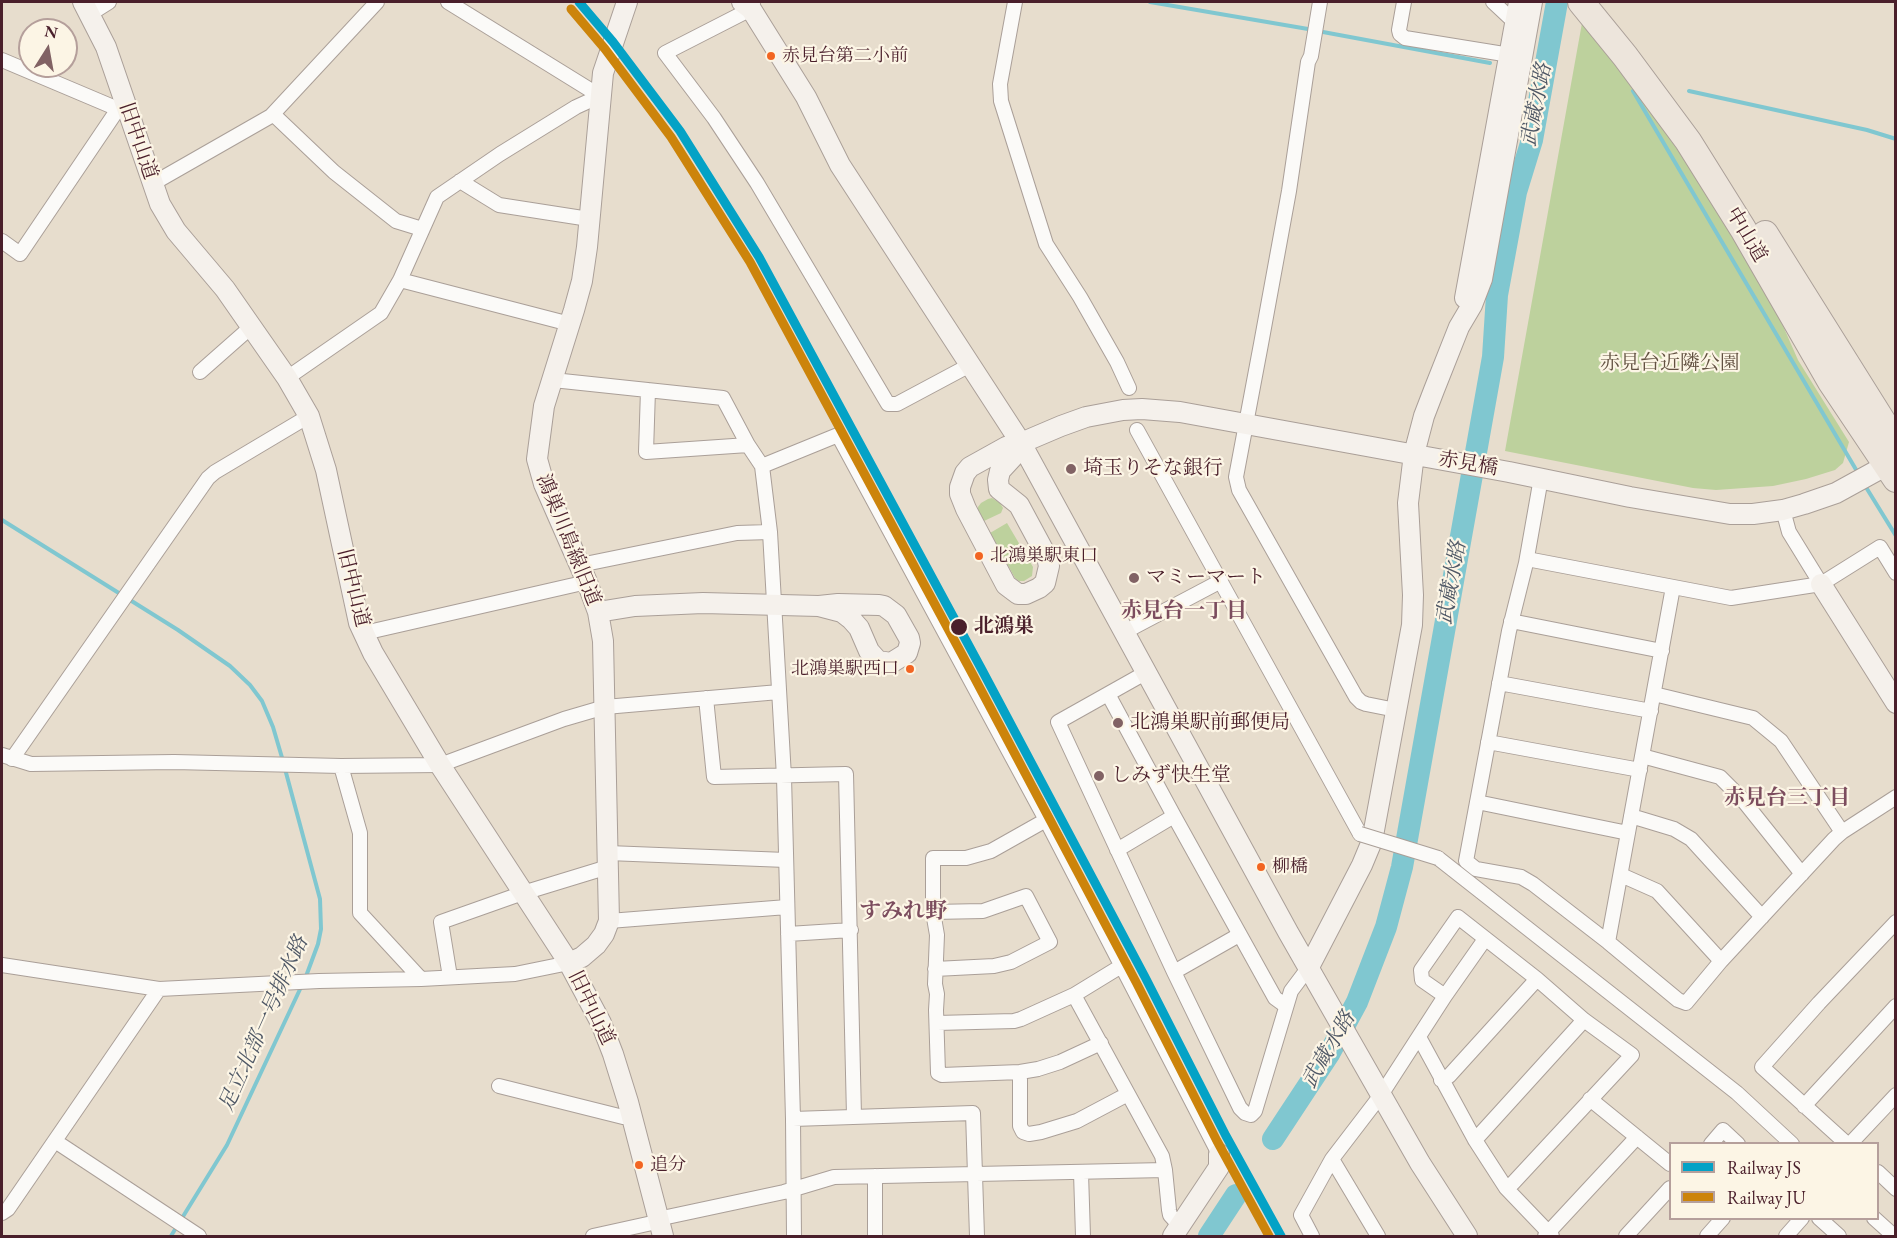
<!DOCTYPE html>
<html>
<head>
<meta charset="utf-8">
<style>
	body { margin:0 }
	#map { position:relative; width:1897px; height:1238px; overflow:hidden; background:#e7ddcd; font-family:"EB Garamond",serif }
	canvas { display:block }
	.frame { position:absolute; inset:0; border:3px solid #4a1f2b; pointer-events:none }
	.legend { position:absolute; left:1669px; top:1142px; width:210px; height:78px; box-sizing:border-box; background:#fcf5e5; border:2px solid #b59f9b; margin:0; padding:8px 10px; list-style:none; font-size:18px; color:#4a1f2b }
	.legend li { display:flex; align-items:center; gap:12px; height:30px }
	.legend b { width:30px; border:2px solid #b59f9b }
	.north { position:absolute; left:18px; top:18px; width:60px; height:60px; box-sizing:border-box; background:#fcf5e5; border:2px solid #b59f9b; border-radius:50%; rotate:11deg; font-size:16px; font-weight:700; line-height:24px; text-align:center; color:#4a1f2b }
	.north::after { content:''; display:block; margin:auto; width:21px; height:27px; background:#816264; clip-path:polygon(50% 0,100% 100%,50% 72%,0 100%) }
</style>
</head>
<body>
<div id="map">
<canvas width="1897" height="1238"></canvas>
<div class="frame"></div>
<ul class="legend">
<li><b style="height:8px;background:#04a2c6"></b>Railway JS</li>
<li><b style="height:8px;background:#cc840b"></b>Railway JU</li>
</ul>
<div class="north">N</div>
</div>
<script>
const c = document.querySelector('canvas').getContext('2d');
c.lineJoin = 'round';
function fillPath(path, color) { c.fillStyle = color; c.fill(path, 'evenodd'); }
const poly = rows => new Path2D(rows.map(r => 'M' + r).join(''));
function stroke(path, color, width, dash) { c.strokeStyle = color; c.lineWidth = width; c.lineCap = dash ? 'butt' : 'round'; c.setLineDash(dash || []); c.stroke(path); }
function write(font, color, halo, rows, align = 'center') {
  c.font = font + ' "EB Garamond","Noto Serif JP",serif'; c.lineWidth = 4.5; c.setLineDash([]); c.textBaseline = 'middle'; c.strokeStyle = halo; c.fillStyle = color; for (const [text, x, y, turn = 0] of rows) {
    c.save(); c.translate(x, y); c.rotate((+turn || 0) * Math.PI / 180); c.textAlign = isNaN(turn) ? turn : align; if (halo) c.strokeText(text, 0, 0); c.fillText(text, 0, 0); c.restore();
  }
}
fillPath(poly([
	[1582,23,1620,67,1684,159,1766,287,1798,360,1849,442,1843,463,1835,470,1806,479,1773,486,1716,490,1693,488,1505,451],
	[992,498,1000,503,1003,508,1001,513,984,521,978,512,978,507,981,503,988,499],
	[1007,523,1033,567,1032,576,1024,581,1019,581,1015,578,990,533]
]), '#bdd19d');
stroke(poly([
	[1150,2,1308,29],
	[1323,32,1490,63],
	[1633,91,1858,473],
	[1689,91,1867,130,1896,139],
	[1864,484,1896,536],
	[2,520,178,630,230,666,250,685,262,701,273,727,283,761],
	[285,769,320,899,321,929,318,944,305,979],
	[171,1236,227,1145,302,985]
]), '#80c7d0', 4);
stroke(poly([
	[1273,1139,1329,1054,1357,1002,1386,927,1402,867,1493,357,1497,295,1516,192,1532,140,1557,2],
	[1209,1236,1236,1195]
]), '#80c7d0', 22);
const street = poly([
	[448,2,600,96],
	[753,2,751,9,665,53,714,118,757,183,888,404,897,404,970,365],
	[1015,2,1000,84,1001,101,1046,244,1080,297,1117,362,1129,388],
	[1320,2,1311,56,1308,62,1289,191,1261,344,1236,477,1239,490,1356,697,1361,702,1366,704,1396,710],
	[1404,2,1399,30,1400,34,1405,38,1510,55],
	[1493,2,1509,17,1523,21],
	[90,14,109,2],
	[2,60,118,109,125,106],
	[273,114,334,172,396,221,422,229],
	[460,181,499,205,589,219],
	[152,184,271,116,377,2],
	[2,241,20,254,118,109],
	[400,280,570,324],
	[200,372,251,327],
	[287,378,381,313,400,280,437,197,500,154,576,107,600,96],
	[553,380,723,398,748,445,762,466,770,532,784,777,793,1119,794,1236],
	[648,390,646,452,748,445],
	[1137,430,1360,834],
	[762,466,838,435,1046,820,1219,1154],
	[1541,478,1526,563,1509,631,1466,861,1476,869,1521,877,1533,884,1608,942,1678,1000,1686,1003,1721,961,1834,839,1842,832,1896,797],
	[1783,510,1789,532,1821,584],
	[1527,559,1731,598,1821,584,1880,547,1896,573],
	[580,565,737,533,770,532],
	[1511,621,1662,651],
	[1132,628,1221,581],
	[364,633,587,582],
	[1147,672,1058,722,1174,972,1240,1108,1245,1113,1251,1115,1255,1111,1291,991,1309,967],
	[1499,683,1651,711],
	[1108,694,1174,816,1275,998,1286,1006],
	[1654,694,1753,718,1781,741,1842,832],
	[706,698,714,777,846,774,854,1116],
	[1488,742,1640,770],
	[2,755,31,764,174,762,341,766,440,765,564,719,605,707,779,692],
	[1642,756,1720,777,1742,799,1802,874],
	[12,759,208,478,215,472,309,416],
	[341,766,360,833,360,913,421,979],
	[1477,802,1628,833],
	[1631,816,1674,829,1691,839,1762,917],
	[1046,820,991,851,966,858,933,858,933,912,937,935,935,984,937,994,936,1010,938,1073,942,1075,1020,1072,1038,1069,1060,1062,1101,1043],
	[1117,850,1174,816],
	[608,853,786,860],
	[1438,858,1737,1093,1792,1144],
	[1621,875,1657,891,1721,961],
	[933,912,983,911,1026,896,1050,942,1011,962,994,966,935,969],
	[609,921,787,907],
	[788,934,851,930],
	[1608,942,1673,587],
	[2,965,159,989,319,981,421,979,515,974,569,963],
	[1174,972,1239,935],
	[450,977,441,922,523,893,608,867],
	[1074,995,1162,1156,1165,1170,1169,1210,1170,1215,1180,1226],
	[1445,996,1422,980,1421,970,1458,917,1537,979],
	[937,1023,1014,1021,1021,1019,1074,995,1123,965],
	[1419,1037,1475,1140,1506,1188,1552,1236],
	[1020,1072,1020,1126,1023,1132,1029,1134,1041,1132,1077,1121,1128,1094],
	[1441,1080,1449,1076,1537,979,1584,1020,1632,1055,1513,1183,1506,1188],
	[499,1086,623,1117,632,1116],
	[1590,1099,1670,1164],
	[1804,1106,1896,1006],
	[793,1119,973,1113,977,1236],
	[1475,1140,1584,1020],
	[55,1141,199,1236],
	[1711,1144,1723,1130,1738,1144],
	[1847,1144,1762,1067,1819,1003,1896,922],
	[1850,1144,1896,1095],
	[1332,1159,1378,1236],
	[1878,1172,1896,1189],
	[1081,1173,1083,1236],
	[875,1176,875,1236],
	[2,1213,8,1209,159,989],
	[1819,1218,1839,1236],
	[1874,1218,1894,1236],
	[593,1236,652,1223,667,1217,784,1192,834,1177,1165,1170],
	[1312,1236,1301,1215,1332,1159,1381,1095,1445,996,1485,939],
	[1545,1236,1637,1137],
	[1626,1236,1670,1188],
	[1707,1236,1723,1218],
	[1786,1236,1802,1218]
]);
const secondary = poly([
	[83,2,106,47,160,204,176,231,225,289,287,378,309,416,326,470,359,623,373,653,440,765,569,963,601,1023,613,1054,628,1102,663,1236],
	[742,2,751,9,806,97,840,165,1021,443,1288,932,1420,1163,1467,1236],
	[1465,298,1519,2],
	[1021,443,1012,458,1000,471,998,480,999,489,1019,505,1047,557,1049,566,1045,583,1039,588,1026,594,1018,594,1006,585,966,509,960,494,960,487,965,473,970,467,1006,447,1021,443,1061,426,1086,417,1123,410,1142,409,1180,412,1509,472,1630,497,1730,514,1753,514,1783,510,1804,504,1836,493,1887,465],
	[1821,584,1896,703],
	[598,612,635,606,703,603,819,606,838,604,879,605,884,606,896,615,909,638,910,643,907,653,891,663,878,661,869,651,859,628,851,619,842,612,819,606],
	[569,963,582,957,596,945,604,934,609,921,603,641,598,612,587,582,544,484,537,459,544,406,574,310,582,281,587,247,603,73,627,2],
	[1309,967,1362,865,1372,841,1412,625,1413,595,1408,503,1414,454,1424,416,1434,390,1459,327,1472,305,1482,279,1532,2],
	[1173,1236,1219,1167,1219,1154]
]);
const highway = poly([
	[1581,2,1625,56,1688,141,1743,229,1831,382,1896,479],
	[1765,234,1896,443]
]);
stroke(street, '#aa9f98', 16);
stroke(secondary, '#aa9f98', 22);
stroke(highway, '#aa9f98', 28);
stroke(street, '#fbfaf8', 14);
stroke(secondary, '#f5f1ec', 20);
stroke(highway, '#ede5dc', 26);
const streetBridge = poly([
	[1360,834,1438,858]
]);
stroke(streetBridge, '#aa9f98', 16, []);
stroke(streetBridge, '#fbfaf8', 14);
stroke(poly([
	[579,2,613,42,680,131,759,257,982,670,1145,977,1226,1136,1281,1236]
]), '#04a2c6', 9);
stroke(poly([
	[571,9,605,49,671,137,750,262,973,675,1136,982,1217,1141,1269,1236]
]), '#cc840b', 9);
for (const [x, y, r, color] of [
	[771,56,5,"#f26522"],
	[1071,469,6,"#816264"],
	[979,556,5,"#f26522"],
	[1134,578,6,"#816264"],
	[959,627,9,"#4a1f2b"],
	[910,669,5,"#f26522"],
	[1118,723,6,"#816264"],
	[1099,776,6,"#816264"],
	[1261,867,5,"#f26522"],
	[639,1165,5,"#f26522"]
]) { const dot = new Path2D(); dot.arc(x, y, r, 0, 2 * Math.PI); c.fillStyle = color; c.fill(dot); stroke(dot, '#fcf5e5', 2); }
write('18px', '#4a1f2b', '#fcf5e5', [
	["赤見台第二小前",782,56],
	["北鴻巣駅東口",990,556],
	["北鴻巣駅西口",899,669,"right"],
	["柳橋",1272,867],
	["追分",650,1165]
], 'left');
write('20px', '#4a1f2b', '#fcf5e5', [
	["旧中山道",138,141,71],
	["中山道",1746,235,59],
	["赤見橋",1468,464,10],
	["鴻巣川島線旧道",568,540,68],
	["旧中山道",353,588,76],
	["旧中山道",591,1008,64]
]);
write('20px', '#625141', '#fcf5e5', [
	["赤見台近隣公園",1670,364]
]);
write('20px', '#4a1f2b', '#fcf5e5', [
	["埼玉りそな銀行",1083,469],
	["マミーマート",1146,578],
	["北鴻巣駅前郵便局",1130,723],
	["しみず快生堂",1111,776]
], 'left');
write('bold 20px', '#4a1f2b', '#fcf5e5', [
	["北鴻巣",974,627]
], 'left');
write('italic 21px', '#4e5765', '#fcf5e5', [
	["武蔵水路",1537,105,-79],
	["武蔵水路",1452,583,-80],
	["足立北部一号排水路",264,1024,-66],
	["武蔵水路",1329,1050,-60]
]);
write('bold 21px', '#7c4d5e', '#fcf5e5', [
	["赤見台一丁目",1184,611],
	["赤見台三丁目",1787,798]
]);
write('bold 22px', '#7c4d5e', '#fcf5e5', [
	["すみれ野",903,912]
]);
</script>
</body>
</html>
